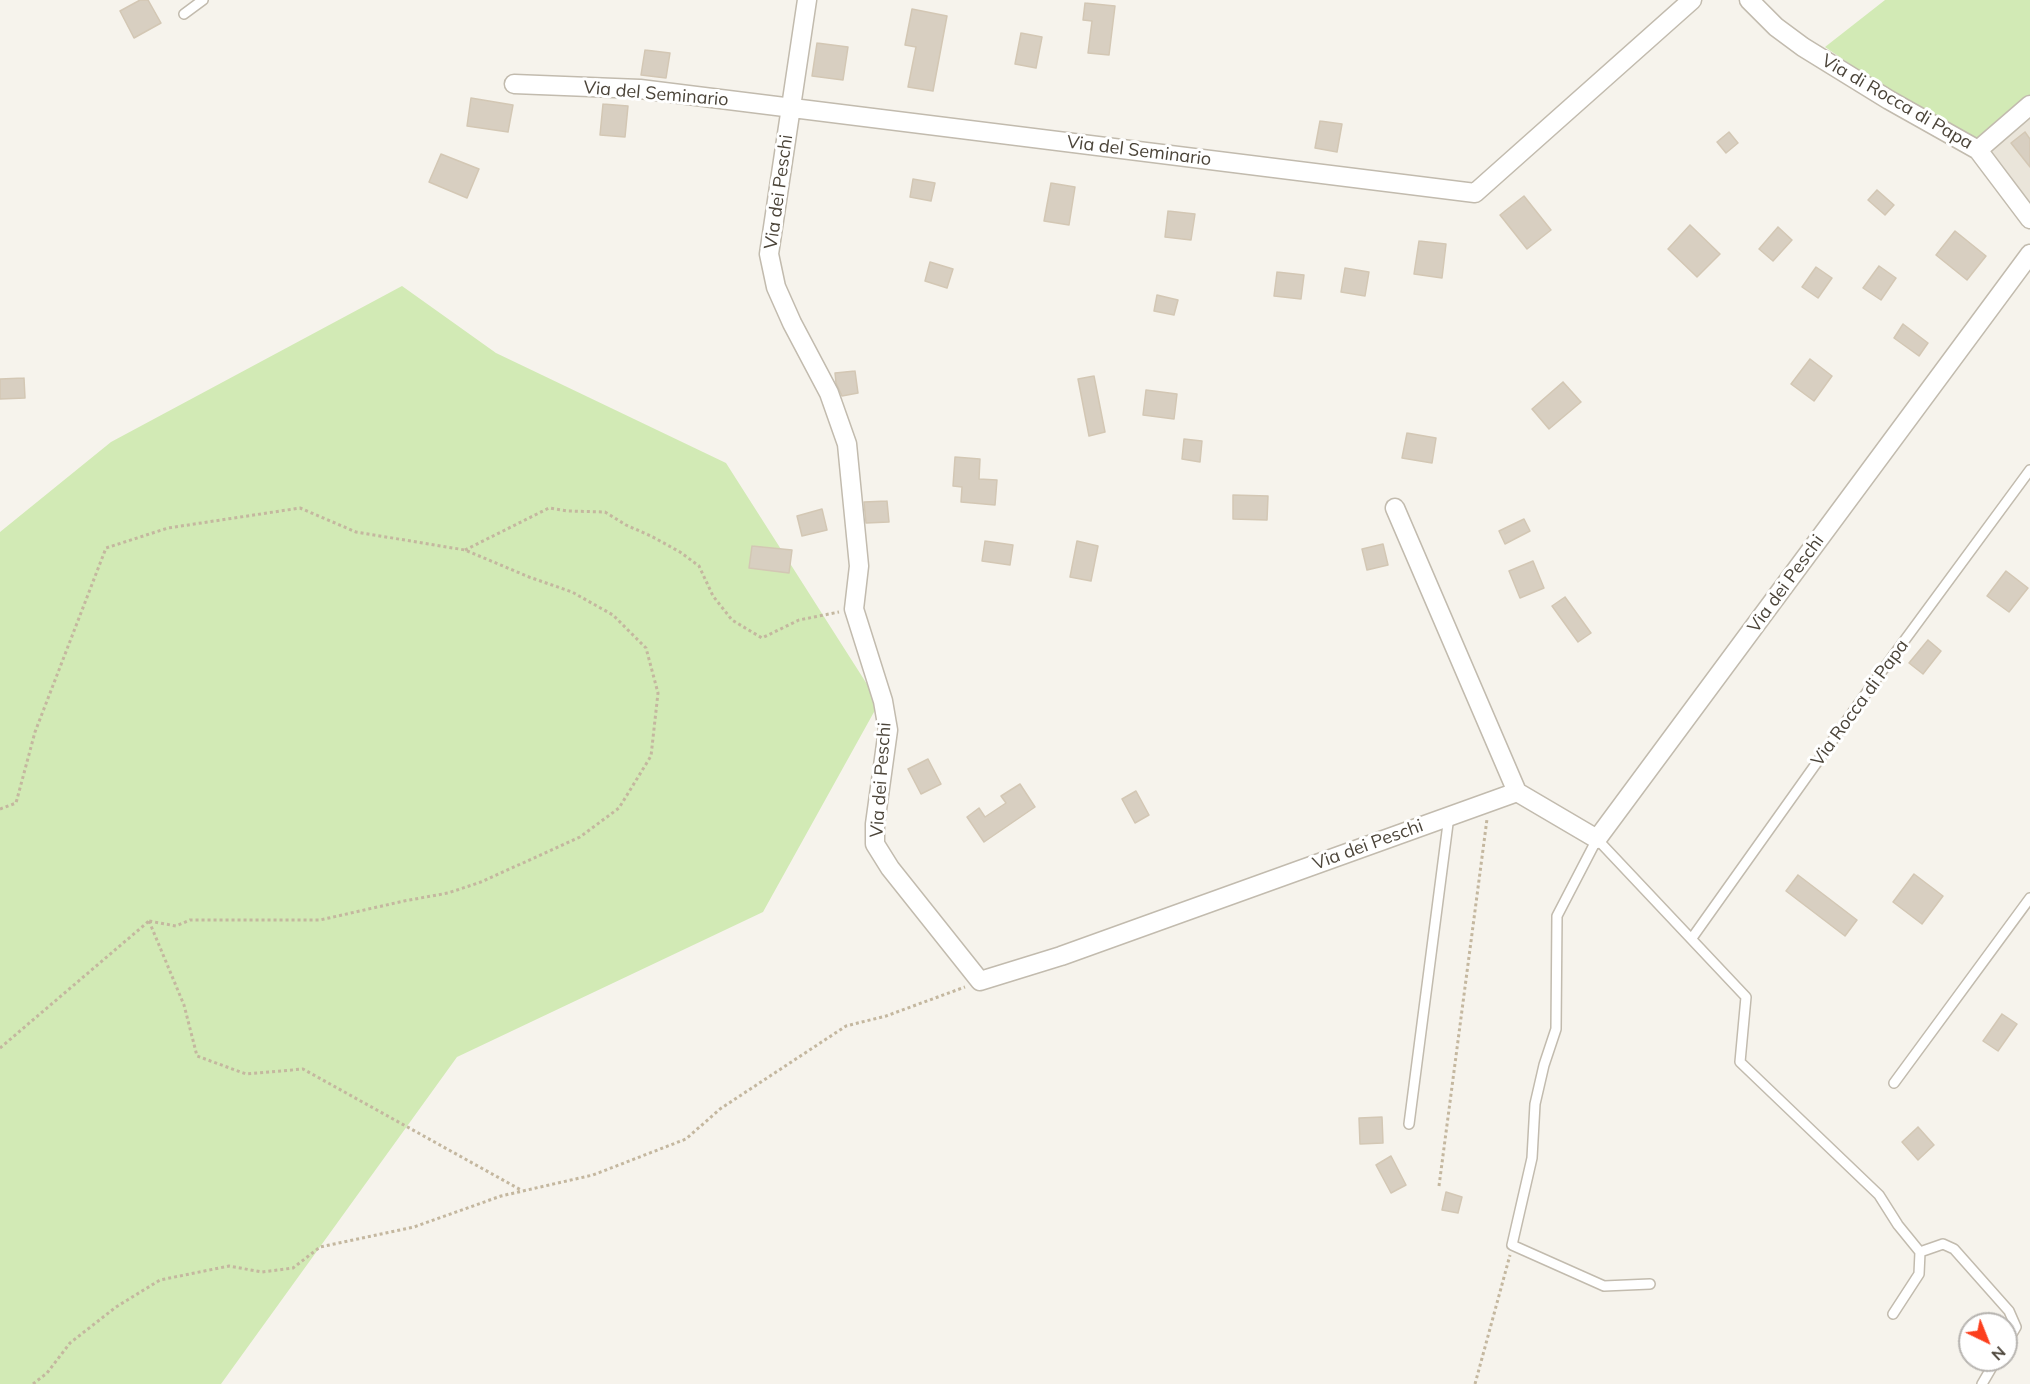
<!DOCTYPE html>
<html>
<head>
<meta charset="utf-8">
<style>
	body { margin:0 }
	#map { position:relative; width:2030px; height:1384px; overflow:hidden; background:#f6f3ec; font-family:Mulish,sans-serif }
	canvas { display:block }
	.north { position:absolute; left:1958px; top:1312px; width:60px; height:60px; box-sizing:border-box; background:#fff; border:2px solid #b7b4b0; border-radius:50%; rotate:137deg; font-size:16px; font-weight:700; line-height:24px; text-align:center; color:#4b4439 }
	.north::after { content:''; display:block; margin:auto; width:21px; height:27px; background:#fc3f1d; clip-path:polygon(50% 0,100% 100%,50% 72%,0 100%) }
</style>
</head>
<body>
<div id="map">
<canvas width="2030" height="1384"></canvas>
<div class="north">N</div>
</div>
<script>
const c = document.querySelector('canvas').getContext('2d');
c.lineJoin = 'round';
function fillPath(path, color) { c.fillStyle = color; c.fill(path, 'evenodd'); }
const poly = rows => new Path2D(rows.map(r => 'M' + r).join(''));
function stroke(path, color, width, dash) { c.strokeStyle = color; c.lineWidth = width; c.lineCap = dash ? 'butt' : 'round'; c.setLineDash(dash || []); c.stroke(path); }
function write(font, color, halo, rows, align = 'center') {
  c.font = font + ' Mulish,sans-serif'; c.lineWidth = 6; c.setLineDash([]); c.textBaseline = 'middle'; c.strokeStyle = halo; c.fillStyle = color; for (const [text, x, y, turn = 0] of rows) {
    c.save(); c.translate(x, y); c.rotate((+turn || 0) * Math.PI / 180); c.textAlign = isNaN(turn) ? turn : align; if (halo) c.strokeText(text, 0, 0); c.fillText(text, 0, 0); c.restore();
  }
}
fillPath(poly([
	[2030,105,2030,219,1978,150]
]), '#eae5da');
fillPath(poly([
	[1885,0,2030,0,2030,105,1977,139,1920,112,1825,47],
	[402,286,496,353,726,463,879,703,763,912,457,1057,221,1384,0,1384,0,532,111,442]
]), '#d2eab5');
const building = poly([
	[140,0,148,0,161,23,134,38,120,11,140,0],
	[1085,3,1115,6,1109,55,1088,53,1092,21,1083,20,1085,3],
	[912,9,947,16,933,91,908,87,916,47,905,45,912,9],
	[1021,33,1042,37,1036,68,1015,64,1021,33],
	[817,43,848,47,843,80,812,76,817,43],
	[645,50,670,53,666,78,641,75,645,50],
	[471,98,513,105,508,132,467,126,471,98],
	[603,104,628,106,625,137,600,135,603,104],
	[1320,121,1342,124,1337,152,1315,148,1320,121],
	[1729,132,1738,143,1726,153,1717,142,1729,132],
	[2025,132,2030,139,2030,167,2011,143,2025,132],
	[441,154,479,169,467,198,429,182,441,154],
	[913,179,935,183,931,201,910,197,913,179],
	[1051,183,1075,187,1069,225,1044,221,1051,183],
	[1877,190,1894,205,1885,215,1868,200,1877,190],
	[1524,196,1551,230,1527,249,1500,215,1524,196],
	[1168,211,1195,214,1191,240,1165,237,1168,211],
	[1690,225,1720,254,1697,277,1668,249,1690,225],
	[1778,227,1792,240,1773,261,1759,249,1778,227],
	[1955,231,1986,256,1967,280,1936,255,1955,231],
	[1419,241,1446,244,1442,278,1414,274,1419,241],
	[930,262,953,269,947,288,925,281,930,262],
	[1879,266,1896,278,1881,300,1863,288,1879,266],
	[1816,267,1832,278,1818,298,1802,287,1816,267],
	[1345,268,1369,272,1365,296,1341,292,1345,268],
	[1277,272,1304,275,1301,299,1274,296,1277,272],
	[1157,295,1178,300,1174,315,1154,311,1157,295],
	[1903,324,1928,343,1919,356,1894,338,1903,324],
	[1810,359,1832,376,1814,401,1791,384,1810,359],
	[855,371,858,393,842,396,836,383,835,373,855,371],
	[1094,376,1105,432,1089,436,1078,379,1094,376],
	[24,378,25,398,0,399,0,379,24,378],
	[1563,382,1581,402,1549,429,1532,409,1563,382],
	[1146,390,1177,394,1174,419,1143,415,1146,390],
	[1407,433,1436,438,1432,463,1402,458,1407,433],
	[1184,439,1202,441,1200,462,1182,459,1184,439],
	[955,457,980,459,979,479,997,480,995,505,961,502,962,487,953,486,955,457],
	[1233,495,1268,496,1267,520,1233,519,1233,495],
	[887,501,889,522,866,523,864,502,887,501],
	[822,509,827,530,802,536,797,516,822,509],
	[1524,519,1530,531,1505,544,1499,531,1524,519],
	[985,541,1013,545,1010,565,982,561,985,541],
	[1077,541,1098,546,1091,581,1070,577,1077,541],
	[1383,544,1388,565,1367,570,1362,549,1383,544],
	[752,546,792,550,789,573,749,568,752,546],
	[1533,561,1544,588,1520,598,1509,571,1533,561],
	[2006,571,2028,588,2009,612,1987,596,2006,571],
	[1565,597,1591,633,1578,642,1552,606,1565,597],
	[1928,640,1941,651,1923,674,1909,663,1928,640],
	[928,759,941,784,921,794,908,769,928,759],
	[1020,784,1035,807,984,842,967,817,979,808,985,817,1006,803,1001,796,1020,784],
	[1136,791,1149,815,1135,823,1122,799,1136,791],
	[1914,874,1943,896,1922,924,1893,902,1914,874],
	[1798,875,1857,920,1845,936,1786,891,1798,875],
	[2002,1014,2017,1024,1998,1051,1983,1041,2002,1014],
	[1382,1117,1383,1143,1360,1144,1359,1118,1382,1117],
	[1918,1127,1934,1145,1918,1160,1902,1142,1918,1127],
	[1391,1156,1406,1185,1391,1193,1376,1165,1391,1156],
	[1446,1192,1462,1197,1458,1213,1442,1210,1446,1192]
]);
fillPath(building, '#d8cfc1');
stroke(building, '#d3c7b4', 1.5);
const service = poly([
	[184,14,203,0],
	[1692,938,1882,671,2030,470],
	[1894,1083,2030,898],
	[1409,1124,1449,816],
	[1650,1284,1604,1286,1512,1245,1532,1158,1535,1104,1544,1065,1556,1029,1557,916,1597,839,1746,997,1740,1062,1879,1195,1898,1225,1920,1252,1943,1244,1954,1249,2009,1311,2016,1327,2006,1344],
	[1893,1314,1919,1274,1920,1252],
	[1982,1384,1996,1360]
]);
const minor = poly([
	[807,0,769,254,776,287,792,323,829,393,847,444,859,566,854,609,883,701,888,730,875,824,875,844,890,868,980,981,1061,956,1517,792,1597,839,2030,254],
	[1749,0,1776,27,1803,47,1889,100,1978,150,2030,219],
	[514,84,640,89,1475,193,1692,0],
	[1978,150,2030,105],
	[1395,508,1517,792]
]);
stroke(service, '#c2bbae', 12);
stroke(minor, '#c2bbae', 21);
stroke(poly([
	[465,550,549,508,568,511,605,512,626,525,651,536,680,552,699,566,713,596,732,620,762,638,799,620,839,612],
	[0,809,16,803,35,732,106,548,168,528,300,508,356,532,465,550,529,577,572,592,613,615,646,648,658,693,651,756,619,808,580,837,481,882,448,893,404,901,320,920,190,920,176,926,149,921],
	[149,921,184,1005,197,1056,246,1074,303,1069,521,1190],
	[0,1048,149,921],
	[1439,1186,1487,819],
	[33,1384,47,1373,70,1343,116,1307,160,1280,229,1266,262,1272,293,1268,320,1247,414,1227,501,1196,593,1175,686,1139,720,1109,846,1026,886,1016,965,987],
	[1475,1384,1510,1255]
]), '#c4b79f', 3, [3, 3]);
stroke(service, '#fff', 9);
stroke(minor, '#fff', 18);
write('18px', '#4b4439', '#fff', [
	["Via del Seminario",656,94,5],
	["Via di Rocca di Papa",1897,102,30],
	["Via del Seminario",1139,151,7],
	["Via dei Peschi",779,192,-82],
	["Via dei Peschi",1786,584,-54],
	["Via Rocca di Papa",1860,703,-54],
	["Via dei Peschi",881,780,-86],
	["Via dei Peschi",1368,845,-20]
]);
</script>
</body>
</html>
